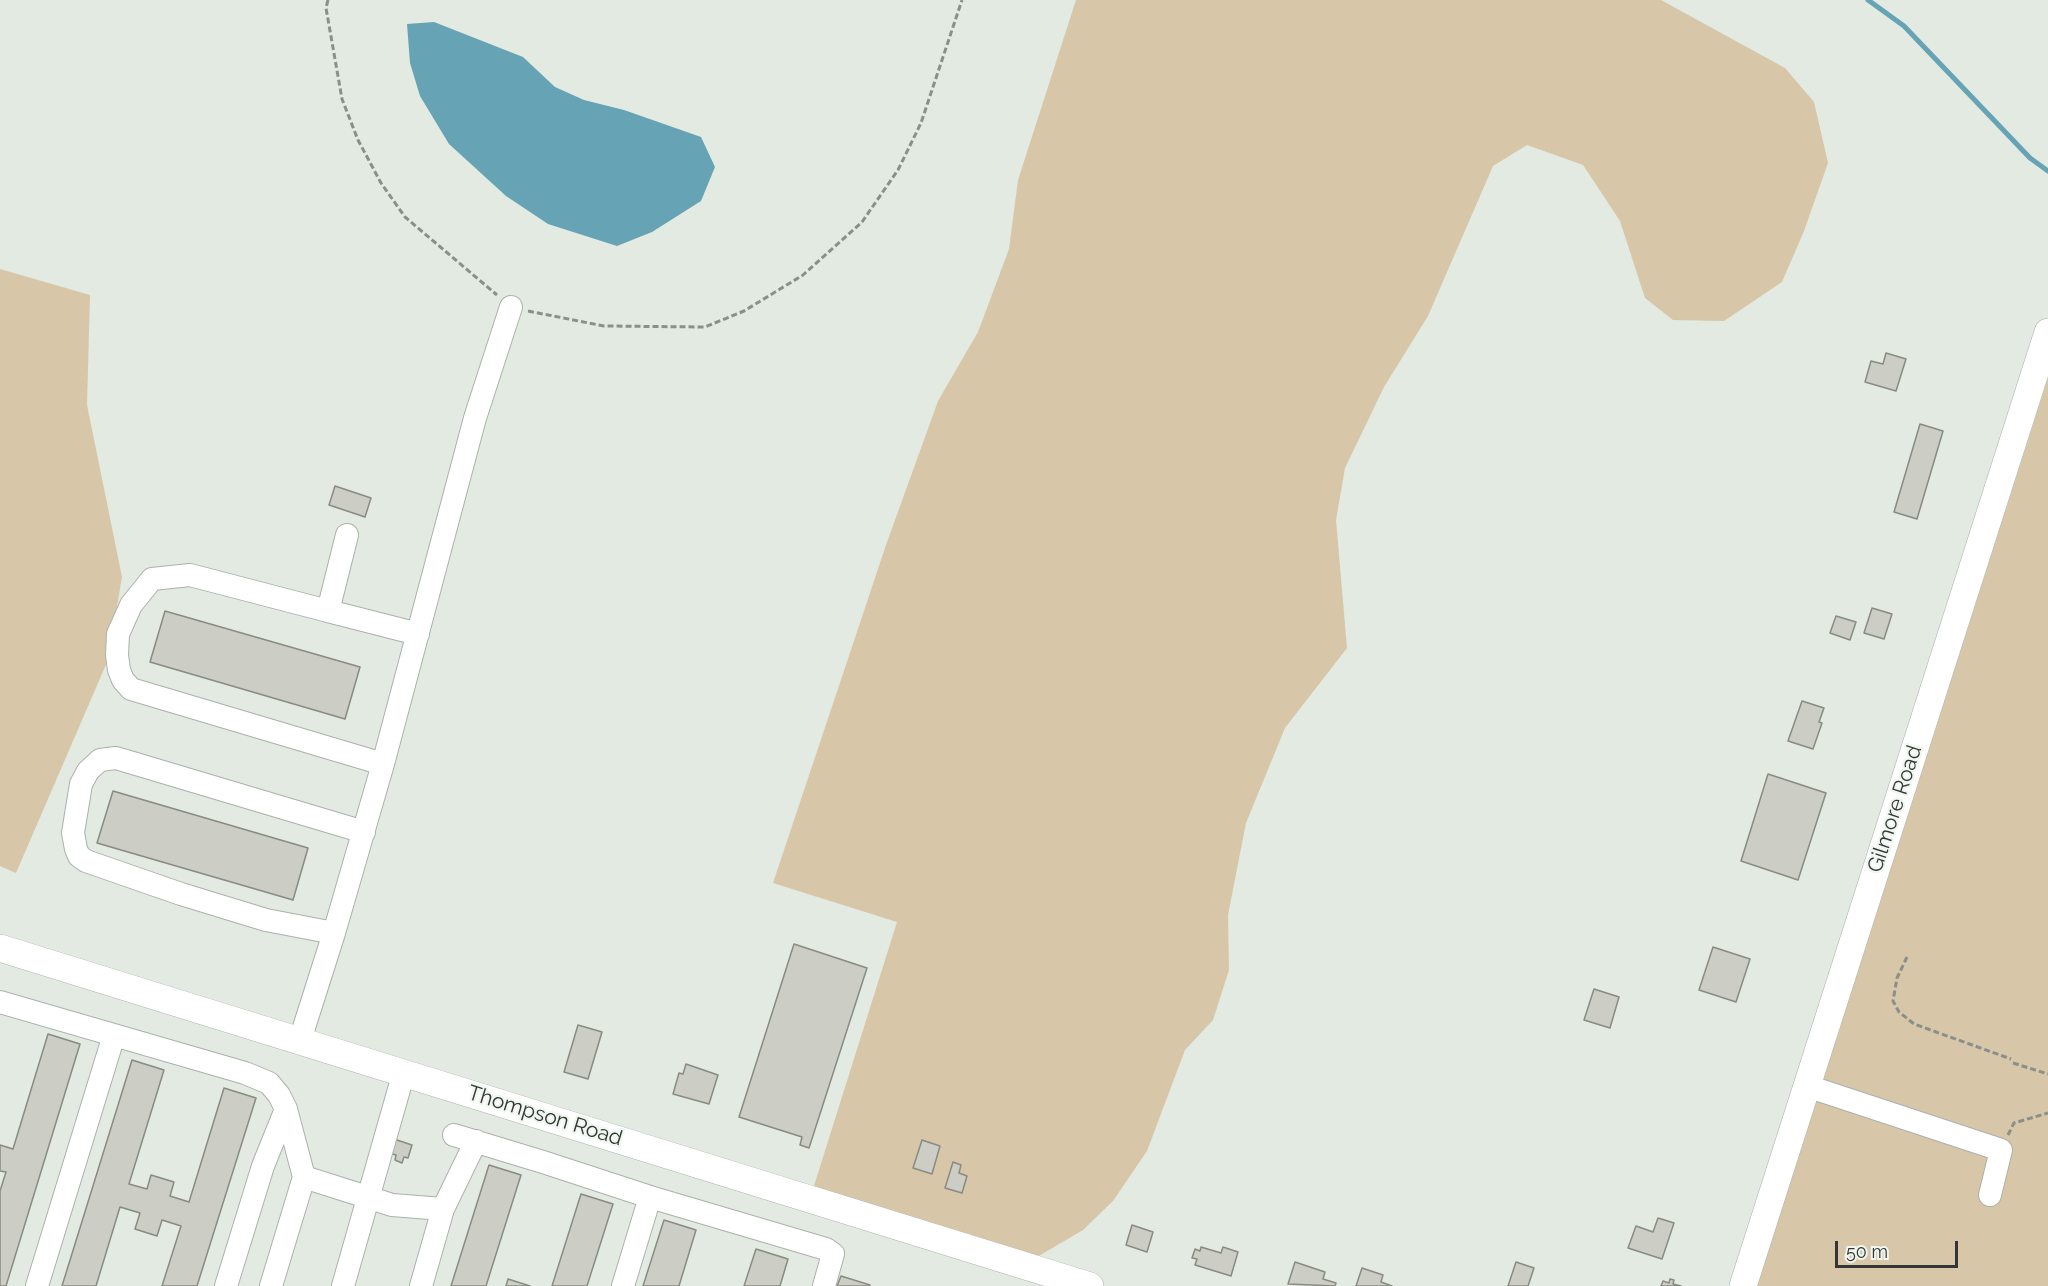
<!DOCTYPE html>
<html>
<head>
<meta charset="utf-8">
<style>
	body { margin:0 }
	#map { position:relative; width:2048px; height:1286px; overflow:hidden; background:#e2eae2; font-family:Raleway,sans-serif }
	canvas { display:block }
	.scale { position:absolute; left:1835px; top:1241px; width:123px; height:27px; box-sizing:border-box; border:3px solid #333634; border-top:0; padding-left:8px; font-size:18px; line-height:21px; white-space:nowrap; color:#333634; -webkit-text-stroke:4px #eff7f0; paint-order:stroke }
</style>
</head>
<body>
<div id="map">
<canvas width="2048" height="1286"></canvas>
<div class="scale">50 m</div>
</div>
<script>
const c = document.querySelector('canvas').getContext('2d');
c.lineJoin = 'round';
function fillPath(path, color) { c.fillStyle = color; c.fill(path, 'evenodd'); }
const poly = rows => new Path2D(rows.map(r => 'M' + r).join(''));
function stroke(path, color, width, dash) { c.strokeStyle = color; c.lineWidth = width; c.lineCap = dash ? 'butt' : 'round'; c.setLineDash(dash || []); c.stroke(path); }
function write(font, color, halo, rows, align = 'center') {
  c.font = font + ' Raleway,sans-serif'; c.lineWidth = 4.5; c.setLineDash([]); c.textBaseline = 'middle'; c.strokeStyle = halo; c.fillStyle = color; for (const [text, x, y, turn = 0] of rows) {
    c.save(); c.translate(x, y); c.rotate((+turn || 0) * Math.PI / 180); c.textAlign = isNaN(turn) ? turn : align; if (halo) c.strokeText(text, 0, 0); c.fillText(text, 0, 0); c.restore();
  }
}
fillPath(poly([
	[1076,0,1661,0,1785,68,1814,102,1828,163,1804,231,1782,282,1724,321,1673,320,1645,298,1620,221,1583,165,1527,145,1493,166,1428,316,1384,387,1345,468,1336,520,1347,648,1285,728,1246,823,1228,915,1229,970,1213,1020,1185,1050,1147,1151,1113,1201,1083,1230,1037,1257,813,1189,897,922,773,883,886,545,938,401,978,332,1009,249,1018,180],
	[0,269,90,295,87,405,122,577,108,660,16,873,0,866],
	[2048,378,2048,1286,1757,1286]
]), '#d8c6a8');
fillPath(poly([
	[434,22,523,57,555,87,584,100,624,110,701,137,715,167,701,201,652,232,617,246,548,224,506,196,449,144,420,96,410,63,407,24]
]), '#66a3b4');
stroke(poly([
	[1868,0,1904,26,2030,158,2048,171]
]), '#66a3b4', 5);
const building = poly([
	[1886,353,1906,359,1896,391,1865,382,1871,361,1883,364,1886,353],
	[1920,424,1943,431,1917,519,1894,512,1920,424],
	[335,486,371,498,365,517,329,505,335,486],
	[1872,608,1892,614,1884,639,1864,633,1872,608],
	[165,611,360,667,345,719,150,662,165,611],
	[1836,616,1856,622,1850,640,1830,633,1836,616],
	[1802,701,1824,708,1819,722,1822,723,1813,749,1788,741,1802,701],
	[1768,774,1826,793,1798,880,1741,861,1768,774],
	[113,791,308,848,293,900,97,843,113,791],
	[794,944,867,968,809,1148,800,1145,802,1137,739,1117,794,944],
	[1713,947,1750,959,1736,1002,1699,990,1713,947],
	[1594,989,1619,997,1610,1028,1584,1020,1594,989],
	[578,1025,602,1032,588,1079,564,1072,578,1025],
	[48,1034,80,1044,6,1286,0,1286,0,1191,6,1172,0,1171,0,1145,13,1149,48,1034],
	[132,1060,164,1070,129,1184,147,1189,151,1175,174,1182,170,1196,189,1202,224,1088,256,1098,197,1286,162,1286,181,1226,162,1220,157,1236,135,1229,140,1213,120,1207,96,1286,62,1286,132,1060],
	[686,1064,718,1075,709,1104,673,1094,679,1073,683,1074,686,1064],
	[388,1137,412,1145,408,1158,404,1157,402,1163,395,1160,396,1155,383,1151,388,1137],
	[922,1140,940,1146,932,1174,913,1168,922,1140],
	[953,1162,961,1165,959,1173,967,1176,962,1193,945,1188,953,1162],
	[489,1165,521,1175,486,1286,451,1286,489,1165],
	[581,1194,613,1204,587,1286,552,1286,581,1194],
	[1658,1218,1674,1223,1662,1259,1628,1248,1636,1226,1653,1232,1658,1218],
	[664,1220,696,1230,679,1286,643,1286,664,1220],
	[1132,1225,1153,1232,1147,1252,1126,1245,1132,1225],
	[1201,1247,1221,1253,1223,1247,1238,1252,1231,1276,1195,1265,1197,1259,1192,1258,1195,1249,1200,1251,1201,1247],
	[756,1249,788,1259,780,1286,744,1286,756,1249],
	[1295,1262,1325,1272,1323,1279,1336,1283,1335,1286,1288,1284,1295,1262],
	[1516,1262,1534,1268,1528,1286,1508,1286,1516,1262],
	[1362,1268,1383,1275,1381,1282,1392,1286,1356,1286,1362,1268],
	[841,1276,870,1285,869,1286,837,1286,841,1276],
	[508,1279,530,1286,506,1286,508,1279],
	[1670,1279,1674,1280,1673,1284,1681,1286,1661,1286,1663,1281,1669,1283,1670,1279]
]);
fillPath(building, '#cccdc4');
stroke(building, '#898b82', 1.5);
const minor = poly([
	[347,535,328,611,418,634],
	[328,611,190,575,152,579,131,605,118,634,117,655,119,670,123,680,131,689,383,764],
	[334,933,266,920,181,894,86,861,79,856,76,849,73,833,81,784,88,771,100,760,116,758,364,832],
	[0,1002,245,1073,269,1083,279,1095,286,1109,304,1177,271,1286],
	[300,1040,334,933,383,764,475,418,511,307],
	[1807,1086,2001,1150,1990,1195],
	[454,1135,543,1162,650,1197,826,1249,833,1254,824,1286],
	[304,1177,392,1205,443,1209],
	[37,1286,114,1035],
	[226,1286,263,1166,286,1109],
	[343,1286,404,1072],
	[421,1286,443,1209,476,1141],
	[623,1286,650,1197]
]);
const major = poly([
	[0,948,1090,1286],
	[1743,1286,2048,332]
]);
stroke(minor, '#aab2ab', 24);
stroke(major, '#aab2ab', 28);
stroke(poly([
	[328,0,326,8,342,99,358,140,381,183,405,217,497,295],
	[528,311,604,326,705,327,744,311,803,275,862,222,898,170,921,123,962,0],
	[1907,957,1897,978,1893,1001,1899,1012,1914,1024,2011,1059],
	[2013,1063,2048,1074],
	[2008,1135,2014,1123,2048,1113]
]), '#8a8f8a', 3, [6, 3]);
stroke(minor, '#fff', 22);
stroke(major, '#fff', 27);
write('21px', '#333634', '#eff7f0', [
	["Gilmore Road",1895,809,-72],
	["Thompson Road",545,1116,17]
]);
</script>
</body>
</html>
